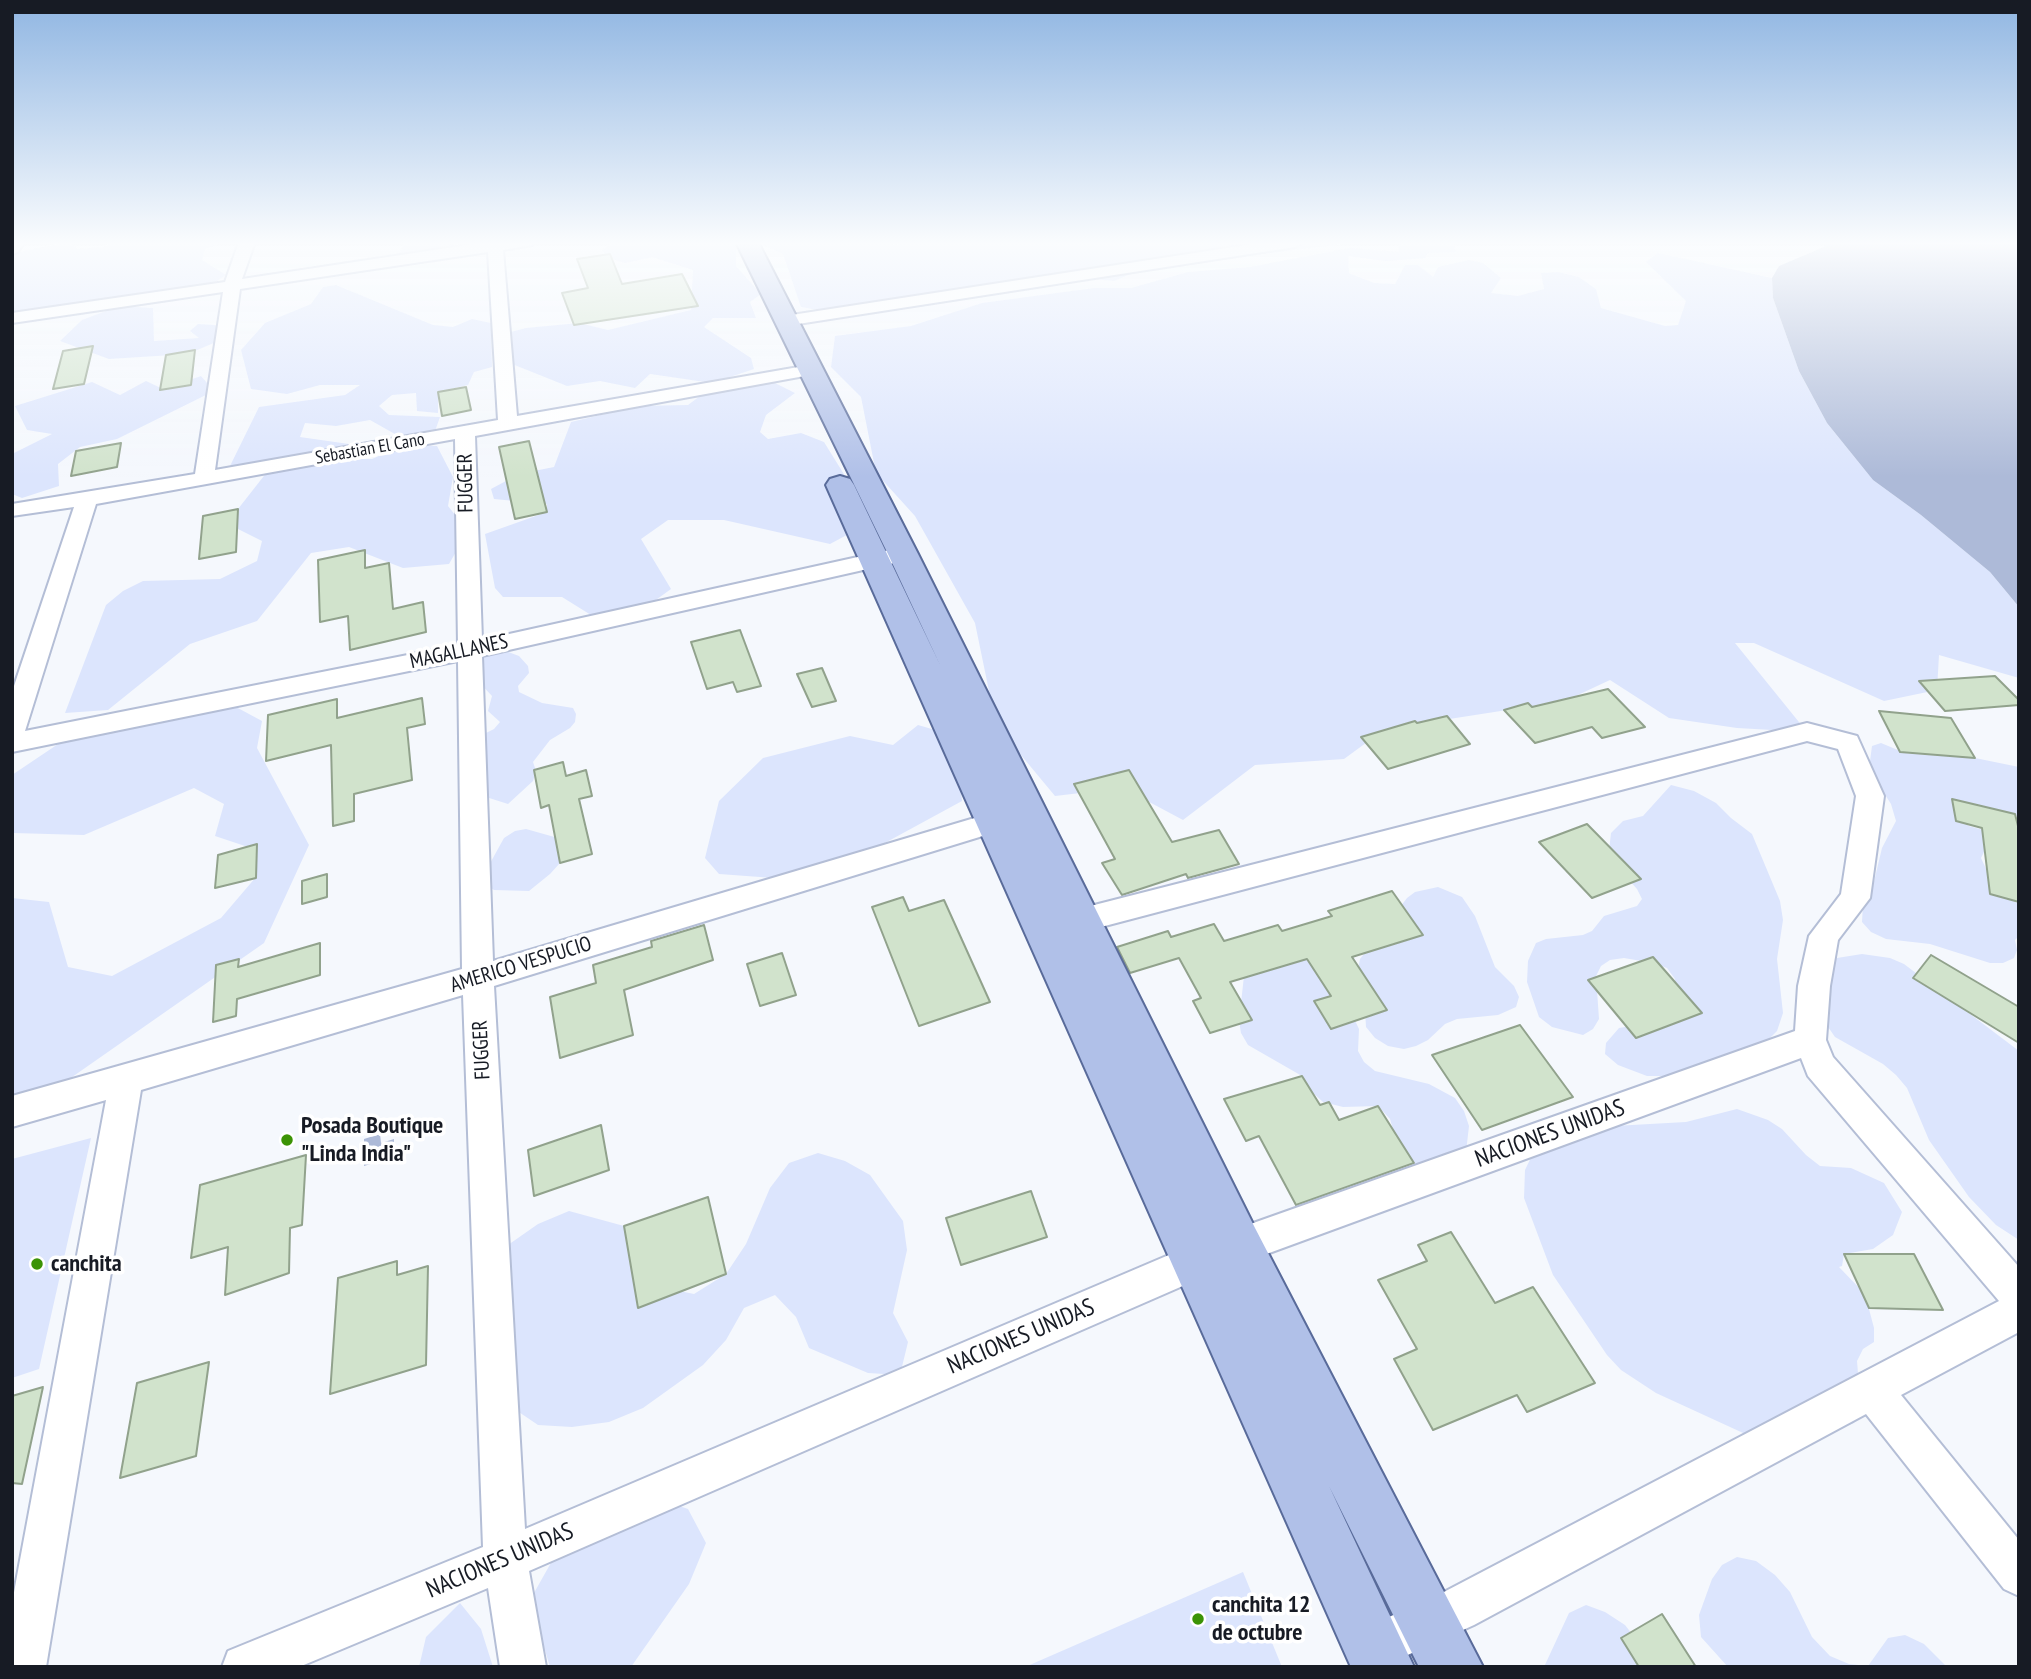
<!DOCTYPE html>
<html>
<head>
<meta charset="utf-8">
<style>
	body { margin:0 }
	#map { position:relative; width:2031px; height:1679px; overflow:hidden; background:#f5f8fd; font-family:"PT Sans Narrow",sans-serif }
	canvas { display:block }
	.frame { position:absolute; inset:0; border:14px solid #171b24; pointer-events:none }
</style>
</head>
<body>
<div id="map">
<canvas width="2031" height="1679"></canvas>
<div class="frame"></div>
</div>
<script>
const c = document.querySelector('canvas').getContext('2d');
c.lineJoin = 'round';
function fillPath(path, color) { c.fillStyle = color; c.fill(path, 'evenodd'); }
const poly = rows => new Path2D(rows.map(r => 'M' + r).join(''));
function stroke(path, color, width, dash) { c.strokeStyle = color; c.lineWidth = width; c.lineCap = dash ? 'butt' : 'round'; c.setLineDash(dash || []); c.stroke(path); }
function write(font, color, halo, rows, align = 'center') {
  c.font = font + ' "PT Sans Narrow",sans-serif'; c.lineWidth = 7; c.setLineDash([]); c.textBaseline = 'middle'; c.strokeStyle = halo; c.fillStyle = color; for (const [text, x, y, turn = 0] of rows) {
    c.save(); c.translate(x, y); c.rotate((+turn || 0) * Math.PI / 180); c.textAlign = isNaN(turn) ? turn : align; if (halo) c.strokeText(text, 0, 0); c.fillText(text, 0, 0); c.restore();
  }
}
fillPath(poly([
	[68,242,71,242,77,249,104,247,111,242,222,242,205,249,202,260,226,275,199,293,12,319,12,259,15,253],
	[406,242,449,242,449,245,473,246,433,253,398,255],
	[615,242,736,242,736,266,761,294,750,302,756,318,713,318,704,327,751,358,754,369,712,383,650,374,635,388,600,381,567,386,512,364,503,334,526,328,579,323,608,330,691,310,693,270,652,257,625,263,609,258,602,250],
	[757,242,881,242,896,245,904,242,1358,242,1144,269,1114,281,1083,278,1039,284,855,317,801,307,783,254],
	[1398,242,1453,244,1456,252,1428,253,1425,258,1386,261,1348,256,1349,273,1374,283,1395,284,1405,265,1418,265,1433,277,1438,267,1469,260,1483,263,1501,278,1491,293,1518,296,1544,289,1541,273,1558,272,1579,277,1596,289,1601,308,1665,326,1678,325,1686,301,1646,262,1658,253,1772,278,1773,298,1799,371,1827,423,1873,480,1921,515,1990,572,2019,607,2019,678,1939,655,1937,690,1884,701,1754,643,1735,643,1807,732,1737,728,1669,718,1610,680,1565,701,1385,729,1344,759,1255,765,1183,820,1123,788,1055,796,996,725,975,623,915,516,876,473,861,397,831,367,835,336,911,326,982,303,1094,288,1131,288,1188,272,1250,267,1350,248,1399,252],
	[336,285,433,325,453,327,472,319,491,323,492,367,474,372,468,385,438,392,438,413,417,411,416,393,392,395,379,406,389,415,440,417,434,434,409,442,370,420,336,426,305,423,300,437,356,445,230,466,259,407,345,395,360,385,320,385,287,394,251,389,241,350,265,323,311,304,323,287],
	[119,306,153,308,154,341,199,338,190,331,198,324,229,326,223,339,188,354,109,359,60,341,82,320],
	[201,376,214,391,117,439,80,447,58,464,59,486,22,498,12,494,12,454,52,434,27,430,15,406,92,382,120,395,146,381,163,389],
	[767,379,795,393,766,415,760,432,768,439,801,433,824,442,860,500,858,529,830,544,724,520,668,520,641,539,671,589,642,610,599,620,562,597,503,597,495,588,485,534,547,512,547,504,494,499,491,489,519,474,554,467,571,422,638,406,688,405,708,390],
	[404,445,437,446,453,477,448,506,468,531,449,564,403,568,349,547,311,553,257,621,190,644,108,710,65,713,106,605,123,591,143,581,220,579,257,561,262,541,238,529,238,509,267,472,301,458,372,459],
	[503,650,519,656,528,666,529,673,518,686,519,692,542,703,573,708,576,714,575,722,570,728,550,740,533,762,536,771,533,781,508,804,486,797,484,734,494,729,500,722,488,711,492,696,477,680,482,653],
	[236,707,262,721,257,748,309,845,264,943,12,1119,12,898,49,902,68,967,112,976,221,918,256,877,254,849,215,836,224,804,194,788,84,835,13,833,12,775,73,734],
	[918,725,956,736,962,801,815,881,719,874,705,858,719,801,763,758,850,736,893,745],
	[1881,743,1905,753,1975,758,2019,767,2019,820,2015,814,1981,806,1958,805,1954,811,1958,819,1969,826,2008,837,1985,850,1981,858,1994,886,2002,895,2019,904,2019,936,2015,940,2017,950,2014,958,2003,963,1990,963,1930,944,1886,939,1871,932,1862,922,1863,904,1872,890,1882,848,1896,821,1891,804,1873,776,1870,761,1872,746],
	[1671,785,1694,791,1716,803,1731,818,1752,834,1780,901,1783,920,1777,959,1783,1013,1777,1031,1760,1048,1664,1076,1647,1076,1618,1065,1605,1054,1606,1043,1619,1028,1655,1022,1676,1001,1675,979,1667,968,1653,963,1624,958,1610,960,1601,966,1596,976,1599,1019,1593,1029,1583,1035,1552,1027,1539,1017,1527,982,1528,961,1536,943,1546,939,1583,935,1592,931,1604,916,1637,906,1642,899,1637,889,1612,861,1609,851,1611,833,1623,821,1643,816],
	[526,829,558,838,564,845,560,863,550,874,529,891,494,890,485,884,483,876,504,838,515,831],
	[1438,887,1462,897,1475,916,1495,967,1514,986,1519,997,1516,1007,1498,1015,1457,1019,1445,1024,1428,1040,1416,1046,1404,1049,1388,1046,1375,1038,1366,1027,1364,991,1358,969,1360,959,1407,898,1415,892],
	[1862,954,1890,958,1904,964,2019,1051,2019,1240,1996,1225,1969,1197,1929,1140,1907,1088,1896,1075,1883,1064,1835,1037,1826,1024,1829,963,1837,958],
	[1306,955,1348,1006,1359,1029,1358,1051,1364,1062,1375,1071,1429,1084,1455,1098,1464,1111,1469,1126,1466,1152,1423,1168,1409,1160,1398,1147,1390,1119,1378,1106,1343,1107,1323,1102,1312,1092,1302,1076,1248,1045,1241,1033,1239,1021,1244,976],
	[1737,1109,1768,1120,1782,1129,1806,1155,1820,1166,1851,1168,1884,1183,1902,1212,1893,1235,1873,1249,1844,1254,1842,1266,1839,1267,1865,1294,1874,1328,1874,1342,1863,1349,1857,1361,1861,1410,1854,1423,1825,1435,1754,1438,1656,1393,1621,1370,1607,1355,1553,1275,1524,1198,1525,1170,1536,1147,1614,1126,1686,1122],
	[91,1138,39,1369,12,1378,12,1159],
	[818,1153,845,1161,870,1175,903,1221,907,1250,893,1313,908,1342,900,1375,868,1373,809,1348,796,1317,775,1295,744,1308,726,1340,703,1365,643,1408,609,1422,572,1427,538,1425,510,1406,508,1245,538,1224,569,1211,624,1226,665,1288,694,1294,726,1274,746,1244,770,1188,789,1163],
	[656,1498,688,1509,706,1543,689,1584,631,1667,550,1667,530,1600,552,1561],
	[1737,1557,1756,1561,1775,1575,1790,1592,1812,1637,1830,1656,1849,1664,1868,1666,1888,1638,1905,1635,1924,1644,1947,1667,1728,1667,1701,1637,1699,1615,1712,1579,1722,1565],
	[1243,1572,1282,1667,1025,1667],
	[460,1603,481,1629,493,1667,419,1667,426,1637],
	[1586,1605,1605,1612,1625,1625,1639,1643,1649,1667,1544,1667,1569,1613]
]), '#dce5fd');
fillPath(poly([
	[1826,242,2019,242,2019,607,1990,572,1921,515,1873,480,1827,423,1799,371,1773,298,1772,278,1779,266,1824,247],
	[380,1134,381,1143,394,1139,394,1157,364,1166,364,1139]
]), '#adbad8');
const building = poly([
	[610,254,622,284,682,274,698,306,574,325,562,293,588,288,577,259,610,254],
	[93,346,84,384,53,389,63,351,93,346],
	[195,350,191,385,160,390,166,355,195,350],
	[466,387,471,410,442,416,438,392,466,387],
	[529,441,547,512,515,519,499,447,529,441],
	[121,443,117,467,71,476,76,451,121,443],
	[238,509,236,552,199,559,203,516,238,509],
	[365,550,365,568,389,563,393,609,423,602,426,632,350,650,348,616,320,622,318,560,365,550],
	[740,630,761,686,737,692,733,682,707,689,691,642,740,630],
	[822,668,836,701,812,707,797,674,822,668],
	[1995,676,2019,700,2019,705,1945,711,1919,681,1995,676],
	[1608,689,1645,727,1602,738,1592,727,1535,743,1504,710,1528,703,1532,707,1608,689],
	[422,698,425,724,407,728,412,780,354,794,354,821,333,826,331,745,266,761,268,715,337,699,337,718,422,698],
	[1879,711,1951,718,1975,758,1900,752,1879,711],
	[1447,716,1470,744,1388,769,1361,737,1415,721,1417,723,1447,716],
	[563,762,566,776,586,770,592,796,579,799,592,854,560,863,549,805,541,808,534,770,563,762],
	[1129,770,1172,842,1219,830,1239,864,1188,878,1186,874,1122,895,1102,863,1115,859,1074,784,1129,770],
	[1952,799,2015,814,2019,830,2019,902,1990,894,1982,828,1956,821,1952,799],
	[1587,824,1641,879,1592,898,1539,842,1587,824],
	[257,844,256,878,215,888,218,855,257,844],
	[327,874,327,897,302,904,302,881,327,874],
	[1392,891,1423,935,1352,957,1387,1010,1331,1029,1314,1001,1331,996,1307,959,1230,982,1252,1020,1210,1033,1193,1001,1201,998,1179,958,1130,973,1117,947,1168,931,1171,937,1214,924,1224,941,1278,925,1282,931,1332,916,1328,911,1392,891],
	[903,897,909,911,944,900,990,1002,919,1026,872,907,903,897],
	[704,925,713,960,624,990,633,1035,560,1058,550,997,596,983,593,965,652,947,651,941,704,925],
	[320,943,320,975,237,999,236,1016,213,1022,216,965,239,959,238,967,320,943],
	[782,953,796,995,760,1006,747,964,782,953],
	[1931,955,2019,1007,2019,1043,1913,978,1931,955],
	[1653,957,1702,1013,1636,1038,1588,980,1653,957],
	[1520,1025,1573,1097,1482,1130,1432,1055,1520,1025],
	[1302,1076,1320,1105,1329,1102,1339,1120,1378,1106,1414,1163,1296,1205,1259,1136,1246,1141,1224,1099,1302,1076],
	[601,1125,609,1170,534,1196,528,1150,601,1125],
	[306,1155,302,1225,290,1228,289,1273,225,1295,228,1247,191,1258,200,1185,306,1155],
	[1031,1191,1047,1237,961,1265,946,1218,1031,1191],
	[708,1197,726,1274,638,1308,624,1226,708,1197],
	[1451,1232,1495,1303,1533,1287,1595,1383,1527,1412,1517,1395,1433,1430,1394,1359,1417,1349,1378,1280,1427,1261,1418,1245,1451,1232],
	[1844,1254,1914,1254,1943,1310,1869,1308,1844,1254],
	[397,1261,397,1275,428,1266,426,1365,330,1394,338,1278,397,1261],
	[209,1362,196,1456,120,1478,137,1383,209,1362],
	[43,1387,22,1484,12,1483,12,1396,43,1387],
	[1662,1614,1696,1667,1639,1667,1621,1638,1662,1614]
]);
fillPath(building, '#d1e3cc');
stroke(building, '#91a28c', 2);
const street = poly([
	[12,242,24,242,18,252,12,254,12,242],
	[239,242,255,242,242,279,487,242,534,242,532,245,503,250,517,416,810,365,819,370,810,375,475,436,482,640,903,547,911,549,914,554,911,559,903,561,482,656,493,961,1015,806,1025,809,1029,816,1025,823,494,986,525,1529,1197,1243,1795,1031,1798,986,1809,936,1841,894,1856,796,1838,749,1807,741,1063,937,1052,934,1048,925,1052,916,1063,913,1807,723,1857,736,1884,796,1870,898,1838,940,1830,986,1826,1040,1833,1057,2019,1267,2019,1332,1901,1395,2019,1540,2019,1596,2004,1589,1866,1414,1474,1625,1390,1663,1380,1667,1368,1667,1358,1663,1352,1647,1358,1631,1442,1593,1999,1301,1808,1076,1801,1058,1201,1278,529,1571,546,1667,500,1667,488,1588,299,1667,222,1667,228,1651,483,1547,463,995,141,1090,46,1667,12,1667,12,1603,106,1100,12,1127,12,1096,462,969,458,661,12,752,12,692,74,507,12,516,12,504,195,474,223,292,12,323,12,313,225,282,239,242],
	[488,252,498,420,215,470,240,289,488,252],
	[455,439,458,645,25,731,96,504,455,439],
	[1266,242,1303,242,1295,247,785,326,776,321,785,316,1266,242]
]);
const primary = poly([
	[736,242,758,242,918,554,1255,1228,1483,1667,1419,1667,1329,1486,1414,1667,1351,1667,826,485,830,479,840,476,850,479,854,485,941,667,888,554,736,242]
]);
stroke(street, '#b4bed6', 4);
stroke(primary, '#596b9a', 4);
fillPath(street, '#fff');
fillPath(primary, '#b0c0e8');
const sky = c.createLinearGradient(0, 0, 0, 477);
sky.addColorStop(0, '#90b6e2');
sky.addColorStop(0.51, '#fafcfe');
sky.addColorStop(1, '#fafcfe00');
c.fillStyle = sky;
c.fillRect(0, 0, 2031, 477);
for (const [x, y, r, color] of [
	[287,1140,7,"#3b9305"],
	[37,1264,7,"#3b9305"],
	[1198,1619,7,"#3b9305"]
]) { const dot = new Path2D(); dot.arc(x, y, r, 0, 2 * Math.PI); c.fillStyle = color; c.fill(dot); stroke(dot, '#fff', 2.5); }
write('18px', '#171b24', '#fff', [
	["Sebastian El Cano",370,449,-10]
]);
write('21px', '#171b24', '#fff', [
	["FUGGER",466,483,-91],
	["MAGALLANES",459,652,-12],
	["AMERICO VESPUCIO",521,965,-17],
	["FUGGER",482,1050,-93]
]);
write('bold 24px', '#171b24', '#fff', [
	["Posada Boutique",301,1126],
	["\"Linda India\"",301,1154],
	["canchita",51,1264],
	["canchita 12",1212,1605],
	["de octubre",1212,1633]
], 'left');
write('24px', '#171b24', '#fff', [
	["NACIONES UNIDAS",1550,1134,-20],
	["NACIONES UNIDAS",1021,1337,-23],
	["NACIONES UNIDAS",500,1561,-23]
]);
</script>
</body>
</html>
